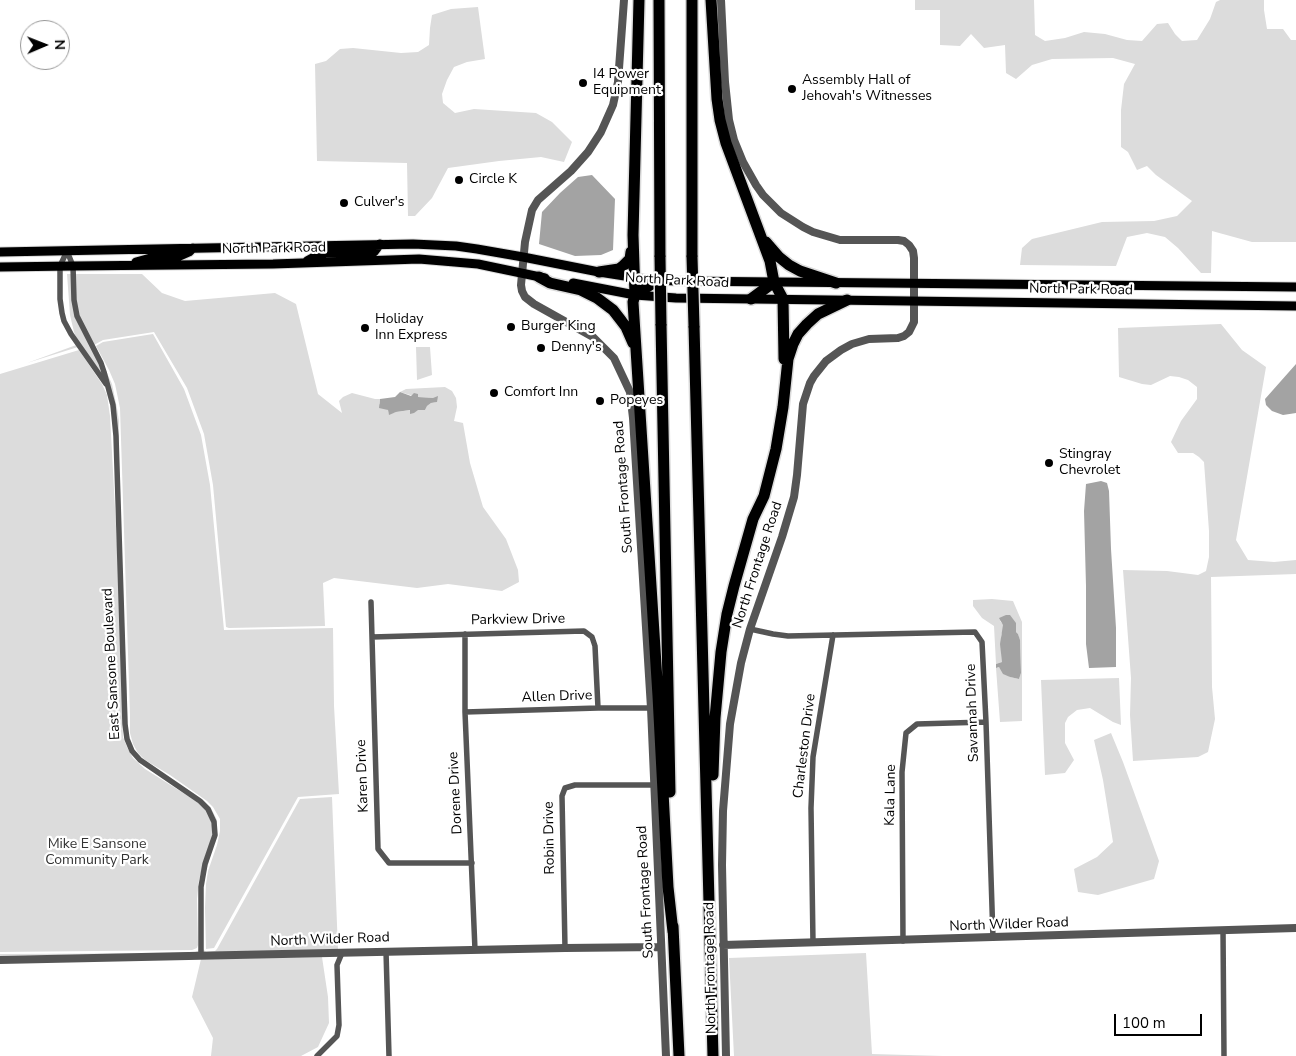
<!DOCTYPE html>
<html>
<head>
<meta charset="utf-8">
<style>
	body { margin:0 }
	#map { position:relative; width:1296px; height:1056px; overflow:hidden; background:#fff; font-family:"Nunito Sans",sans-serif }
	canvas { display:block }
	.north { position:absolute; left:20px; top:20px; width:50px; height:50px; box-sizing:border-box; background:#fff; border:1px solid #999; border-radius:50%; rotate:89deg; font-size:14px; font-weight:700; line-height:20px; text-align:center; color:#000 }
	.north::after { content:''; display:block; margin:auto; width:18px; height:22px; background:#000; clip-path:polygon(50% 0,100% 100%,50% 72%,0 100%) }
	.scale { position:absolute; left:1114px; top:1014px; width:88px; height:22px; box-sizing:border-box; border:2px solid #000; border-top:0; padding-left:6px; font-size:15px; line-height:18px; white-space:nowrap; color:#000; -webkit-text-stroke:4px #fff; paint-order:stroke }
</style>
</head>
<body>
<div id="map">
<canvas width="1296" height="1056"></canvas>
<div class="north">N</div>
<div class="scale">100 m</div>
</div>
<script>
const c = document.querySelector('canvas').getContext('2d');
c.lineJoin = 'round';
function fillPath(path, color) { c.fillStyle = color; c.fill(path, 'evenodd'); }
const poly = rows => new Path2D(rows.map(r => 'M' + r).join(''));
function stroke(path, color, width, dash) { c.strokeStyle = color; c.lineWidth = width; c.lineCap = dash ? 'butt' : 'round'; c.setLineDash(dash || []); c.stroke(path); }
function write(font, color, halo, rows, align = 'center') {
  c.font = font + ' "Nunito Sans",sans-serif'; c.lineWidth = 4.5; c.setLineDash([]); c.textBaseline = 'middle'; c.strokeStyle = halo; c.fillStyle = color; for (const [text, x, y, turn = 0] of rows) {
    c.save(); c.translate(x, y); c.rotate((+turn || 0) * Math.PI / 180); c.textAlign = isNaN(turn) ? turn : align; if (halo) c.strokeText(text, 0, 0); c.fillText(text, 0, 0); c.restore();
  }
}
fillPath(poly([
	[915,0,1034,0,1035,35,1045,41,1065,38,1084,32,1105,34,1127,40,1142,41,1157,24,1168,23,1175,34,1182,41,1197,40,1210,19,1216,2,1220,0,1264,0,1264,10,1267,29,1283,29,1291,40,1296,40,1296,242,1252,242,1212,231,1211,273,1201,273,1178,248,1165,237,1147,233,1127,237,1116,266,1020,265,1022,248,1032,239,1102,222,1154,221,1177,216,1192,201,1156,175,1147,166,1137,170,1128,152,1121,147,1121,110,1124,84,1135,64,1113,58,1052,59,1032,65,1016,79,1006,73,1005,45,984,48,971,34,960,46,940,45,940,10,915,10],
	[478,7,485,59,467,62,454,67,447,80,442,94,443,103,455,113,474,109,536,113,552,122,572,142,564,162,541,157,499,161,448,168,432,198,415,216,408,216,407,163,317,161,315,64,326,61,340,49,353,48,401,53,418,52,429,45,430,28,432,15,451,9],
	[67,274,142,274,162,293,185,301,275,293,296,304,318,394,342,413,339,401,343,397,352,393,375,399,380,399,379,404,388,410,389,414,396,412,411,410,425,410,427,406,431,403,437,402,433,398,417,397,400,392,406,389,445,387,452,391,456,398,457,407,454,421,463,423,470,463,483,507,506,539,518,570,519,582,502,591,448,584,417,588,334,578,323,583,325,626,229,628,226,627,213,485,204,434,187,388,154,332,103,340,94,345,112,384,117,408,119,421,119,483,128,733,136,754,205,803,211,808,217,820,217,831,203,883,203,949,206,952,215,951,217,949,300,799,332,797,338,950,0,956,0,954,192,953,198,951,199,949,202,881,215,835,209,809,136,757,126,737,113,416,104,382,78,347,27,363,79,344,74,332,70,315],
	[1221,324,1242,350,1266,367,1236,540,1248,560,1274,562,1296,560,1296,574,1211,577,1212,687,1215,719,1208,752,1198,757,1133,761,1130,715,1131,678,1123,570,1167,571,1198,575,1206,571,1209,557,1209,531,1204,462,1199,457,1193,453,1178,453,1171,442,1181,421,1197,399,1197,387,1188,380,1179,377,1170,376,1151,385,1142,384,1119,377,1118,328],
	[153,334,184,389,201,435,210,485,224,630,333,628,334,706,339,794,298,797,214,948,206,949,205,908,206,884,208,871,217,845,220,831,220,819,213,807,207,801,170,775,145,760,138,753,133,744,130,733,130,715,120,408,115,384,109,370,96,346,103,342],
	[416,347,430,347,432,375,417,380],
	[79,350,102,384,107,395,110,416,119,582,123,737,127,747,133,758,145,769,196,801,207,811,212,825,212,835,210,843,206,854,199,880,197,899,198,945,197,948,192,950,0,952,0,374],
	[992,599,1013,601,1022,622,1022,721,1000,722,996,668,999,667,1010,677,1019,679,1021,673,1020,641,1018,634,1016,632,1016,623,1000,621,1003,624,1003,631,1001,635,1002,662,996,664,994,626,982,618,973,606,973,600],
	[1119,678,1121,725,1113,722,1090,708,1077,710,1068,717,1065,723,1065,743,1074,760,1065,773,1045,775,1041,680],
	[1111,733,1123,762,1159,861,1154,879,1098,895,1078,892,1074,869,1097,857,1113,842,1103,780,1094,740],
	[866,953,872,1054,943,1056,734,1056,729,958],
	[322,957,328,997,329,1023,318,1047,301,1056,211,1056,213,1038,192,997,201,959]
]), '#dcdcdc');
fillPath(poly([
	[592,175,615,199,613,250,601,255,575,256,539,244,542,212,560,193,578,177],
	[1296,364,1296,413,1283,415,1272,411,1266,405,1265,399],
	[400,392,411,396,414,393,418,394,418,397,433,398,438,396,437,402,431,403,427,406,425,410,418,410,414,413,410,414,410,410,396,412,389,415,388,410,379,408,380,399,395,397],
	[1101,481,1107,483,1109,491,1111,549,1116,628,1116,667,1089,668,1086,644,1086,586,1084,511,1086,484],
	[1006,615,1010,615,1016,623,1016,632,1018,634,1020,640,1021,673,1019,679,1010,677,1003,674,999,667,996,668,996,664,1002,662,1000,644,1003,625,999,618]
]), '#a3a3a3');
const primary = poly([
	[0,252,413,244,456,246,477,249,523,257,599,272,644,279,675,281,1296,287],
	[307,261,316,256,326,253,374,252,380,244],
	[136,262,154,257,180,256,189,252,193,248],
	[0,267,73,266,273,264,419,259,478,264,545,278],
	[573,283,635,295,676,298,1296,306]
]);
const motorway = poly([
	[639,0,633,235,635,295,633,302,658,696,668,887,673,932],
	[659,0,660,257],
	[711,0,717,99,720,120,726,143,770,261,774,282,783,299,784,359],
	[766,242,779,257,789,265,800,271,836,283],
	[692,257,692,0],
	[599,272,619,269,623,266,630,259,631,252],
	[539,277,550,283,581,290,597,298,613,310,620,319,626,327,633,343],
	[635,295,658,280],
	[751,299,774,282],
	[661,324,670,792],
	[694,326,713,1056],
	[713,775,715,718,721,652,727,614,734,586,753,519,764,496,776,449,783,407,788,359,793,344,798,334,807,324,818,314,847,300],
	[673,926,679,1056]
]);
stroke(primary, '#dbdbdb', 11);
stroke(motorway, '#dbdbdb', 14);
stroke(poly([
	[67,251,73,266,74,300,77,316,101,363,104,372,113,405,116,436,125,724,127,739,132,751,140,760,200,801,208,809,214,822,215,835,205,864,201,887,201,956],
	[67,251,60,266,60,299,62,313,64,321,71,334,106,384],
	[371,602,378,849,389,863,472,863],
	[750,629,773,634,788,636,975,632,982,642,986,722,993,938],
	[465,634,465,712,475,950],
	[372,637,584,631,592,637,595,646,598,708],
	[465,712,598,708,651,708],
	[1223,930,1224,1056],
	[903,941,902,772,906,733,917,724,986,722],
	[813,943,811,808,813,757,833,635],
	[565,948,562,796,565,788,575,785,654,785],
	[386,951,389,1056],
	[317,1056,337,1036,339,1025,337,965,342,953]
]), '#555', 5.5);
stroke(poly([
	[624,0,618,82,613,105,601,132,588,152,571,171,538,200,532,210,525,242,521,285,522,291,525,297,534,304,593,337,614,358,630,392,633,418,651,708,666,1056],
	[721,0,725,82,729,120,734,140,743,162,756,185,763,195,781,213,803,227,813,232,840,240,898,240,904,241,909,245,913,251,914,258,914,322,909,332,904,336,898,338,869,339,852,344,841,350,826,361,814,376,810,383,803,404,797,475,794,497,782,537,750,629,741,663,730,724,723,811,722,865,726,1056],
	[723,945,1296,928],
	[0,960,565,948,661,947]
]), '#555', 8);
stroke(primary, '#000', 9);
stroke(motorway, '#000', 11);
const motorwayBridge = poly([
	[660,257,661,324],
	[692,257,694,326]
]);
stroke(motorwayBridge, '#dbdbdb', 14, []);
stroke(motorwayBridge, '#000', 11);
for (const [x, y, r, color] of [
	[583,83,5,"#000"],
	[792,89,5,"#000"],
	[459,180,5,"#000"],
	[344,203,5,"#000"],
	[511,327,5,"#000"],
	[365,328,5,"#000"],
	[541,348,5,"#000"],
	[494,393,5,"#000"],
	[600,401,5,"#000"],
	[1049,463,5,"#000"]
]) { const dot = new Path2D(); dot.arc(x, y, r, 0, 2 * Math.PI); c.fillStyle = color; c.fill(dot); stroke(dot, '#fff', 2); }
write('14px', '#000', '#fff', [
	["I4 Power",593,75],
	["Equipment",593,91],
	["Assembly Hall of",802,81],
	["Jehovah's Witnesses",802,97],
	["Circle K",469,180],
	["Culver's",354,203],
	["Holiday",375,320],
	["Inn Express",375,336],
	["Burger King",521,327],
	["Denny's",551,348],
	["Comfort Inn",504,393],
	["Popeyes",610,401],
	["Stingray",1059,455],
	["Chevrolet",1059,471]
], 'left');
write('14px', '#000', '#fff', [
	["North Park Road",274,249,-1],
	["North Park Road",677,281,3],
	["North Park Road",1081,290,1],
	["South Frontage Road",624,487,-94],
	["North Frontage Road",758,565,-72],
	["Parkview Drive",518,620,-1],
	["East Sansone Boulevard",112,664,-93],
	["Allen Drive",557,697,-2],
	["Savannah Drive",973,713,-92],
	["Charleston Drive",805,746,-83],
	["Karen Drive",363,776,-92],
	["Dorene Drive",456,793,-93],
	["Kala Lane",891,795,-89],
	["Robin Drive",550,838,-91],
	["South Frontage Road",646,892,-93],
	["North Wilder Road",1009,925,-2],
	["North Wilder Road",330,940,-2],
	["North Frontage Road",711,968,-91]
]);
write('14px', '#333', '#fff', [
	["Mike E Sansone",97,845],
	["Community Park",97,861]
]);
</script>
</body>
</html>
